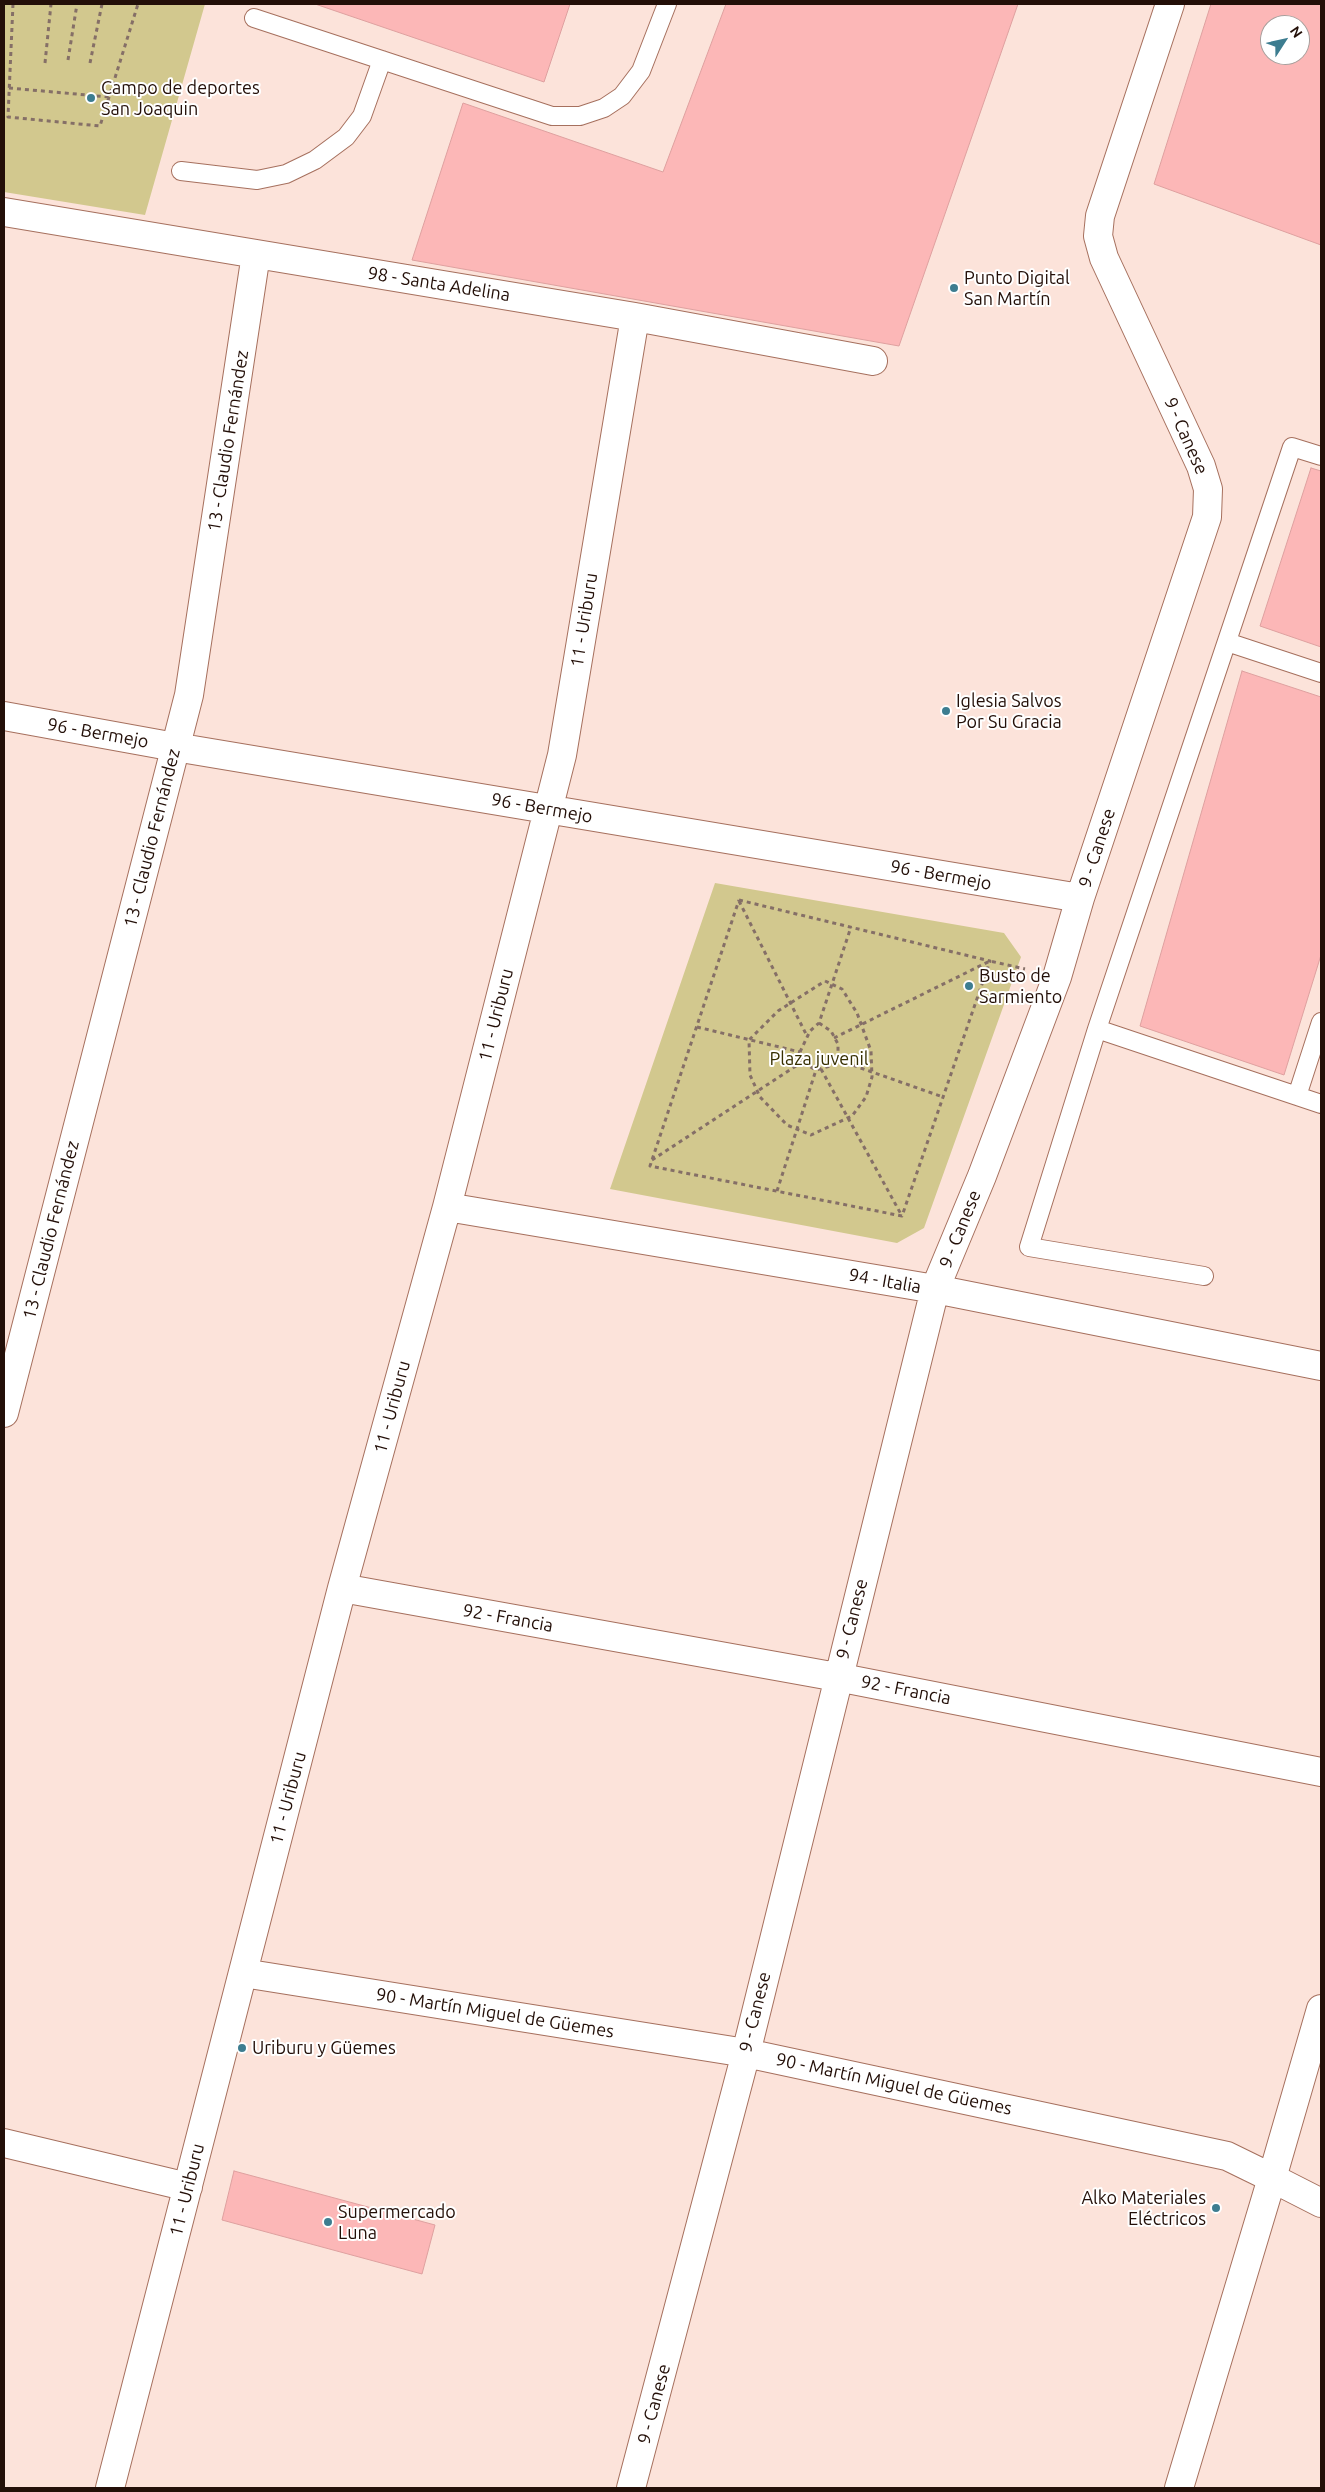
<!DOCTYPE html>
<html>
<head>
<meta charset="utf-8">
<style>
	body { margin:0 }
	#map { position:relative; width:1325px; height:2492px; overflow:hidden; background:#fce3da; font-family:Ubuntu,sans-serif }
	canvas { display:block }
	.frame { position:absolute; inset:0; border:5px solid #230f08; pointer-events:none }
	.north { position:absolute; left:1260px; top:15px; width:50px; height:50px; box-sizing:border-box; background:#fff; border:1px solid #a79f9c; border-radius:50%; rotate:55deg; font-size:14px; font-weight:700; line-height:20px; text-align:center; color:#230f08 }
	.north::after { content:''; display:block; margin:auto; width:18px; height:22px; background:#3d7d90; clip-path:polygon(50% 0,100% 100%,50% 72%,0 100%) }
</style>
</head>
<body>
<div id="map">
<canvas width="1325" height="2492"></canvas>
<div class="frame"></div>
<div class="north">N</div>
</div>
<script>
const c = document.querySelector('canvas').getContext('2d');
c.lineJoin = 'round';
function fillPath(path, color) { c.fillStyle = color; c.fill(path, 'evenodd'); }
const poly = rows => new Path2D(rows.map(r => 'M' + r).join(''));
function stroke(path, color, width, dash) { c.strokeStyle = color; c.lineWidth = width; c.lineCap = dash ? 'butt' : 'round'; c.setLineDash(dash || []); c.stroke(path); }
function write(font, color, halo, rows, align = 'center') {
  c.font = font + ' Ubuntu,sans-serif'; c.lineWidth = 4; c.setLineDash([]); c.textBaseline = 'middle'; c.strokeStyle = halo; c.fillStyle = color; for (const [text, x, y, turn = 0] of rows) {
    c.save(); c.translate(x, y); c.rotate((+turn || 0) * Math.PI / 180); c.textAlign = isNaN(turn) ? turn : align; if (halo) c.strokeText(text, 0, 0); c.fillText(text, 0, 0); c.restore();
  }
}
fillPath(poly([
	[4,4,205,4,145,215,4,192],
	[715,883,1004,933,1021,957,924,1228,897,1243,610,1189]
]), '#d2c88e');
const building = poly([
	[315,4,570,4,544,82,315,4],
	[726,4,1018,4,899,346,412,260,463,103,663,172,726,4],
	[1211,4,1321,4,1321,245,1154,184,1211,4],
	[1270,25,1300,25,1300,55,1270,55,1270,25],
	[1311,468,1321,471,1321,647,1260,626,1311,468],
	[1242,671,1321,697,1321,955,1284,1075,1140,1026,1242,671],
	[234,2171,435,2225,422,2274,222,2220,234,2171]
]);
fillPath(building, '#fcb7b7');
stroke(building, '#dea09f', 1);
const service = poly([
	[254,18,552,116,580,116,604,108,622,96,641,71,667,4],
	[181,171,257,180,286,174,315,160,346,137,362,116,382,60],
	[1227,642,1321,673],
	[1097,1029,1321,1104],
	[1297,1096,1321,1022],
	[1204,1276,1029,1247,1097,1029,1292,447,1321,456]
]);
const minor = poly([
	[4,212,635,317,873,361],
	[4,716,175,747,1080,898],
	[447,1207,935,1289,1321,1366],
	[4,1413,189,695,256,254],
	[342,1588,837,1677,1321,1772],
	[243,1973,746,2053,1227,2156,1272,2178,1321,2009],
	[4,2143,188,2187],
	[110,2488,342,1588,447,1207,562,755,635,317],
	[631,2488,746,2053,935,1289,982,1176,1057,977,1080,898,1207,517,1208,489,1201,466,1104,258,1098,236,1100,216,1170,4]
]);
const secondary = poly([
	[1179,2488,1272,2178,1321,2203]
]);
stroke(service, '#a6705e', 20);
stroke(minor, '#a6705e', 30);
stroke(secondary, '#a6705e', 30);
stroke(poly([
	[13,4,8,117,100,126,138,4],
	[68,60,77,4],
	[45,63,51,4],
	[90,63,102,4],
	[9,88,109,97],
	[739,900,990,961,902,1216,650,1166,739,900],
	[739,901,807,1036],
	[825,981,842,989,857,1013,871,1051,872,1077,866,1097,852,1116,811,1135,787,1125,760,1097,750,1075,749,1040,778,1011,825,981],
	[819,1023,831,1031,838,1044,838,1060,830,1066,816,1070,802,1062,800,1052,810,1031,819,1023,851,927],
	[697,1027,800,1052],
	[834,1038,990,961,1025,969],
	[838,1060,943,1097],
	[821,1069,902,1216],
	[652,1160,802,1062],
	[777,1191,816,1070]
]), '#856f67', 3, [4, 4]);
stroke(service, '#fff', 18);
stroke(minor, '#fff', 28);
stroke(secondary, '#fff', 28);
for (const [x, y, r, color] of [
	[91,98,5,"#3d7d90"],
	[954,288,5,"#3d7d90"],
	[946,711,5,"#3d7d90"],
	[969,986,5,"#3d7d90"],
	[242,2048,5,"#3d7d90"],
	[1216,2208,5,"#3d7d90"],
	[328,2222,5,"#3d7d90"]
]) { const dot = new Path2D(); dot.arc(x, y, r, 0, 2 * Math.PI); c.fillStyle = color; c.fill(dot); stroke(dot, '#fff', 2); }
write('18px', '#230f08', '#fff', [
	["Campo de deportes",101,88],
	["San Joaquin",101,109],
	["Punto Digital",964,278],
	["San Martín",964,299],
	["Iglesia Salvos",956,701],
	["Por Su Gracia",956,722],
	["Busto de",979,976],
	["Sarmiento",979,997],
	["Uriburu y Güemes",252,2048],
	["Alko Materiales",1206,2198,"right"],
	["Eléctricos",1206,2219,"right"],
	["Supermercado",338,2212],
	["Luna",338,2233]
], 'left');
write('18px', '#230f08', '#fff', [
	["98 - Santa Adelina",439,284,9],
	["9 - Canese",1186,436,66],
	["13 - Claudio Fernández",228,441,-81],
	["11 - Uriburu",584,620,-81],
	["96 - Bermejo",98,733,10],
	["96 - Bermejo",542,808,10],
	["13 - Claudio Fernández",152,838,-76],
	["9 - Canese",1097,848,-72],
	["96 - Bermejo",941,875,10],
	["11 - Uriburu",496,1015,-76],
	["9 - Canese",960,1229,-68],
	["13 - Claudio Fernández",51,1230,-76],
	["94 - Italia",885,1281,10],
	["11 - Uriburu",392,1407,-75],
	["92 - Francia",508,1618,10],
	["9 - Canese",852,1619,-76],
	["92 - Francia",906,1690,11],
	["11 - Uriburu",288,1798,-75],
	["9 - Canese",755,2012,-76],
	["90 - Martín Miguel de Güemes",495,2013,9],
	["90 - Martín Miguel de Güemes",894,2084,12],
	["11 - Uriburu",187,2190,-76],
	["9 - Canese",654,2404,-75]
]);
write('18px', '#372f00', '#fff', [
	["Plaza juvenil",819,1059]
]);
</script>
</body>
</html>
